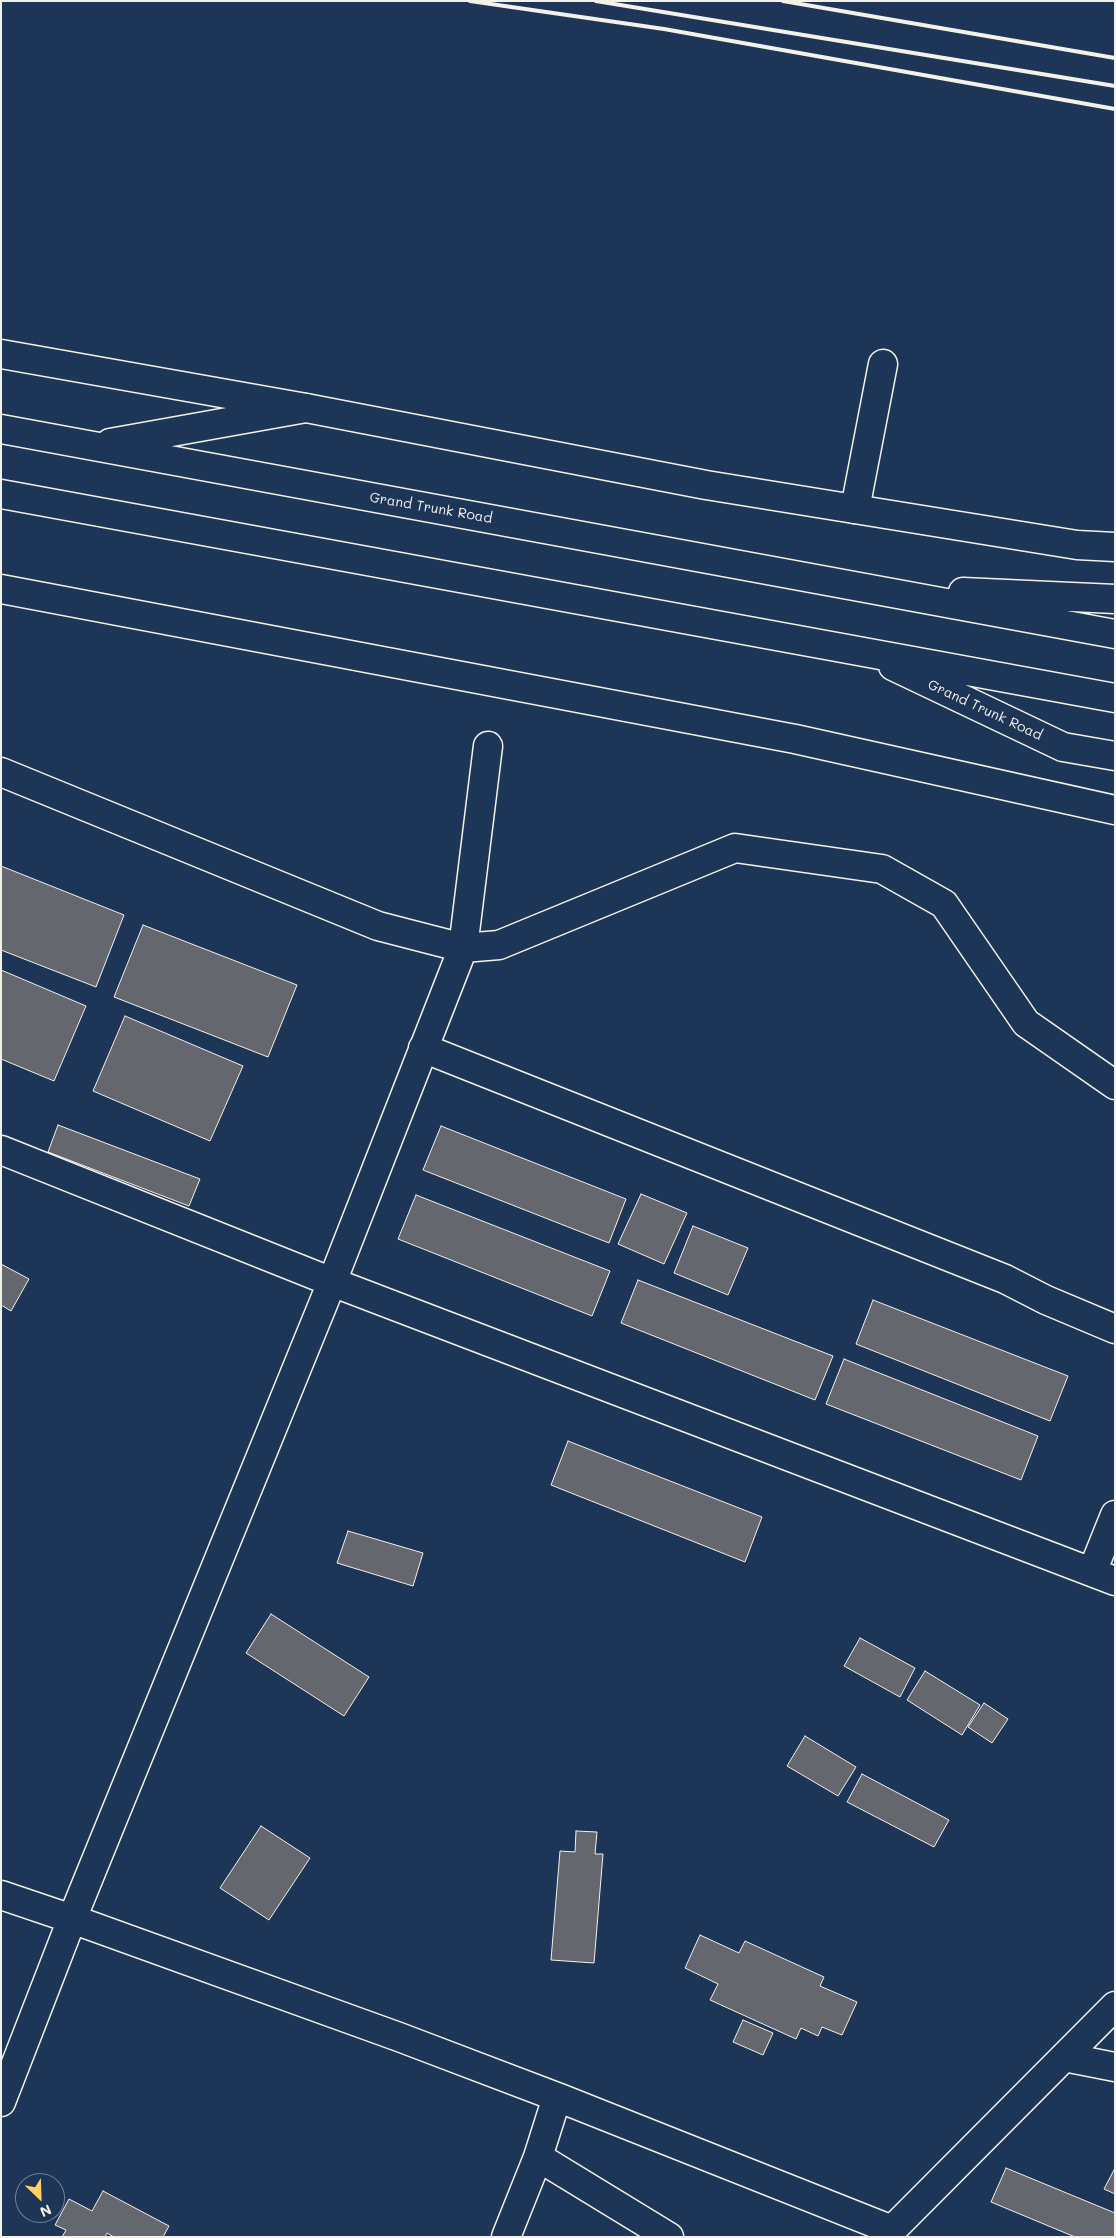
<!DOCTYPE html>
<html>
<head>
<meta charset="utf-8">
<style>
	body { margin:0 }
	#map { position:relative; width:1116px; height:2238px; overflow:hidden; background:#1d3557; font-family:Mali,sans-serif }
	canvas { display:block }
	.frame { position:absolute; inset:0; border:2px solid #f4f1e8; pointer-events:none }
	.north { position:absolute; left:15px; top:2173px; width:50px; height:50px; box-sizing:border-box; background:#1d3557; border:1px solid #738091; border-radius:50%; rotate:156deg; font-size:14px; font-weight:700; line-height:20px; text-align:center; color:#f4f1e8 }
	.north::after { content:''; display:block; margin:auto; width:18px; height:22px; background:#ffd166; clip-path:polygon(50% 0,100% 100%,50% 72%,0 100%) }
</style>
</head>
<body>
<div id="map">
<canvas width="1116" height="2238"></canvas>
<div class="frame"></div>
<div class="north">N</div>
</div>
<script>
const c = document.querySelector('canvas').getContext('2d');
c.lineJoin = 'round';
function fillPath(path, color) { c.fillStyle = color; c.fill(path, 'evenodd'); }
const poly = rows => new Path2D(rows.map(r => 'M' + r).join(''));
function stroke(path, color, width, dash) { c.strokeStyle = color; c.lineWidth = width; c.lineCap = dash ? 'butt' : 'round'; c.setLineDash(dash || []); c.stroke(path); }
function write(font, color, halo, rows, align = 'center') {
  c.font = font + ' Mali,sans-serif'; c.lineWidth = 4; c.setLineDash([]); c.textBaseline = 'middle'; c.strokeStyle = halo; c.fillStyle = color; for (const [text, x, y, turn = 0] of rows) {
    c.save(); c.translate(x, y); c.rotate((+turn || 0) * Math.PI / 180); c.textAlign = isNaN(turn) ? turn : align; if (halo) c.strokeText(text, 0, 0); c.fillText(text, 0, 0); c.restore();
  }
}
const building = poly([
	[1,866,124,915,96,987,1,950,1,866],
	[143,925,297,985,268,1057,114,997,143,925],
	[1,970,86,1006,54,1081,1,1059,1,970],
	[125,1016,243,1066,210,1141,93,1091,125,1016],
	[58,1125,200,1179,189,1206,48,1152,58,1125],
	[441,1126,626,1199,609,1243,423,1170,441,1126],
	[641,1194,687,1213,664,1264,618,1244,641,1194],
	[416,1195,610,1271,592,1316,398,1239,416,1195],
	[693,1226,748,1248,728,1295,674,1273,693,1226],
	[1,1264,29,1279,11,1311,1,1305,1,1264],
	[638,1280,833,1356,815,1400,621,1323,638,1280],
	[873,1300,1068,1376,1050,1421,856,1344,873,1300],
	[844,1359,1038,1436,1021,1480,826,1404,844,1359],
	[568,1441,762,1517,745,1562,551,1485,568,1441],
	[348,1531,423,1553,413,1586,337,1563,348,1531],
	[271,1614,369,1677,344,1716,246,1653,271,1614],
	[860,1638,915,1668,900,1697,844,1666,860,1638],
	[925,1671,980,1705,962,1735,907,1700,925,1671],
	[984,1703,1008,1719,992,1743,968,1727,984,1703],
	[805,1736,856,1767,838,1796,787,1766,805,1736],
	[862,1774,949,1820,934,1847,847,1802,862,1774],
	[261,1826,310,1858,269,1920,220,1888,261,1826],
	[576,1831,597,1832,595,1854,603,1854,594,1963,551,1960,560,1851,575,1852,576,1831],
	[700,1935,739,1953,745,1941,824,1977,820,1986,857,2002,842,2035,822,2027,818,2036,801,2028,796,2039,710,2000,718,1984,685,1968,700,1935],
	[743,2020,773,2033,763,2055,733,2042,743,2020],
	[1006,2168,1115,2213,1115,2237,1075,2237,991,2202,1006,2168],
	[1115,2168,1115,2194,1104,2189,1115,2168],
	[103,2191,169,2226,163,2237,114,2237,107,2233,105,2237,62,2237,66,2230,55,2225,69,2199,92,2211,103,2191]
]);
fillPath(building, '#65676f');
stroke(building, '#f4f1e8', 1);
const minor = poly([
	[855,509,883,364],
	[1,772,378,926,463,948,499,945,735,848,882,869,944,904,1026,1023,1115,1085],
	[423,1048,1005,1279,1046,1300,1115,1329],
	[1,1150,332,1282,1115,1581],
	[1092,1572,1115,1515],
	[1,1895,72,1919,399,2037,557,2097],
	[1064,2057,1115,2067],
	[1,2102,72,1919,332,1282,463,948,488,746],
	[506,2237,538,2157],
	[669,2237,538,2157,557,2097,892,2230,1115,2006]
]);
const tertiary = poly([
	[1,354,306,408,706,485,1077,545,1115,547],
	[1,589,795,739,1115,810]
]);
const trunk = poly([
	[1,429,1115,634],
	[110,443,306,408],
	[1,494,1115,698],
	[963,592,1115,599],
	[893,666,1063,747,1115,756]
]);
stroke(minor, '#f4f1e8', 31);
stroke(tertiary, '#f4f1e8', 31);
stroke(trunk, '#f4f1e8', 31);
stroke(minor, '#1d3557', 28);
stroke(tertiary, '#1d3557', 28);
stroke(trunk, '#1d3557', 28);
stroke(poly([
	[470,1,664,29,1115,109],
	[596,1,1115,86],
	[783,1,1115,58]
]), '#f4f1e8', 4);
write('14px', '#f4f1e8', '#1d3557', [
	["Grand Trunk Road",431,508,10],
	["Grand Trunk Road",985,710,25]
]);
</script>
</body>
</html>
